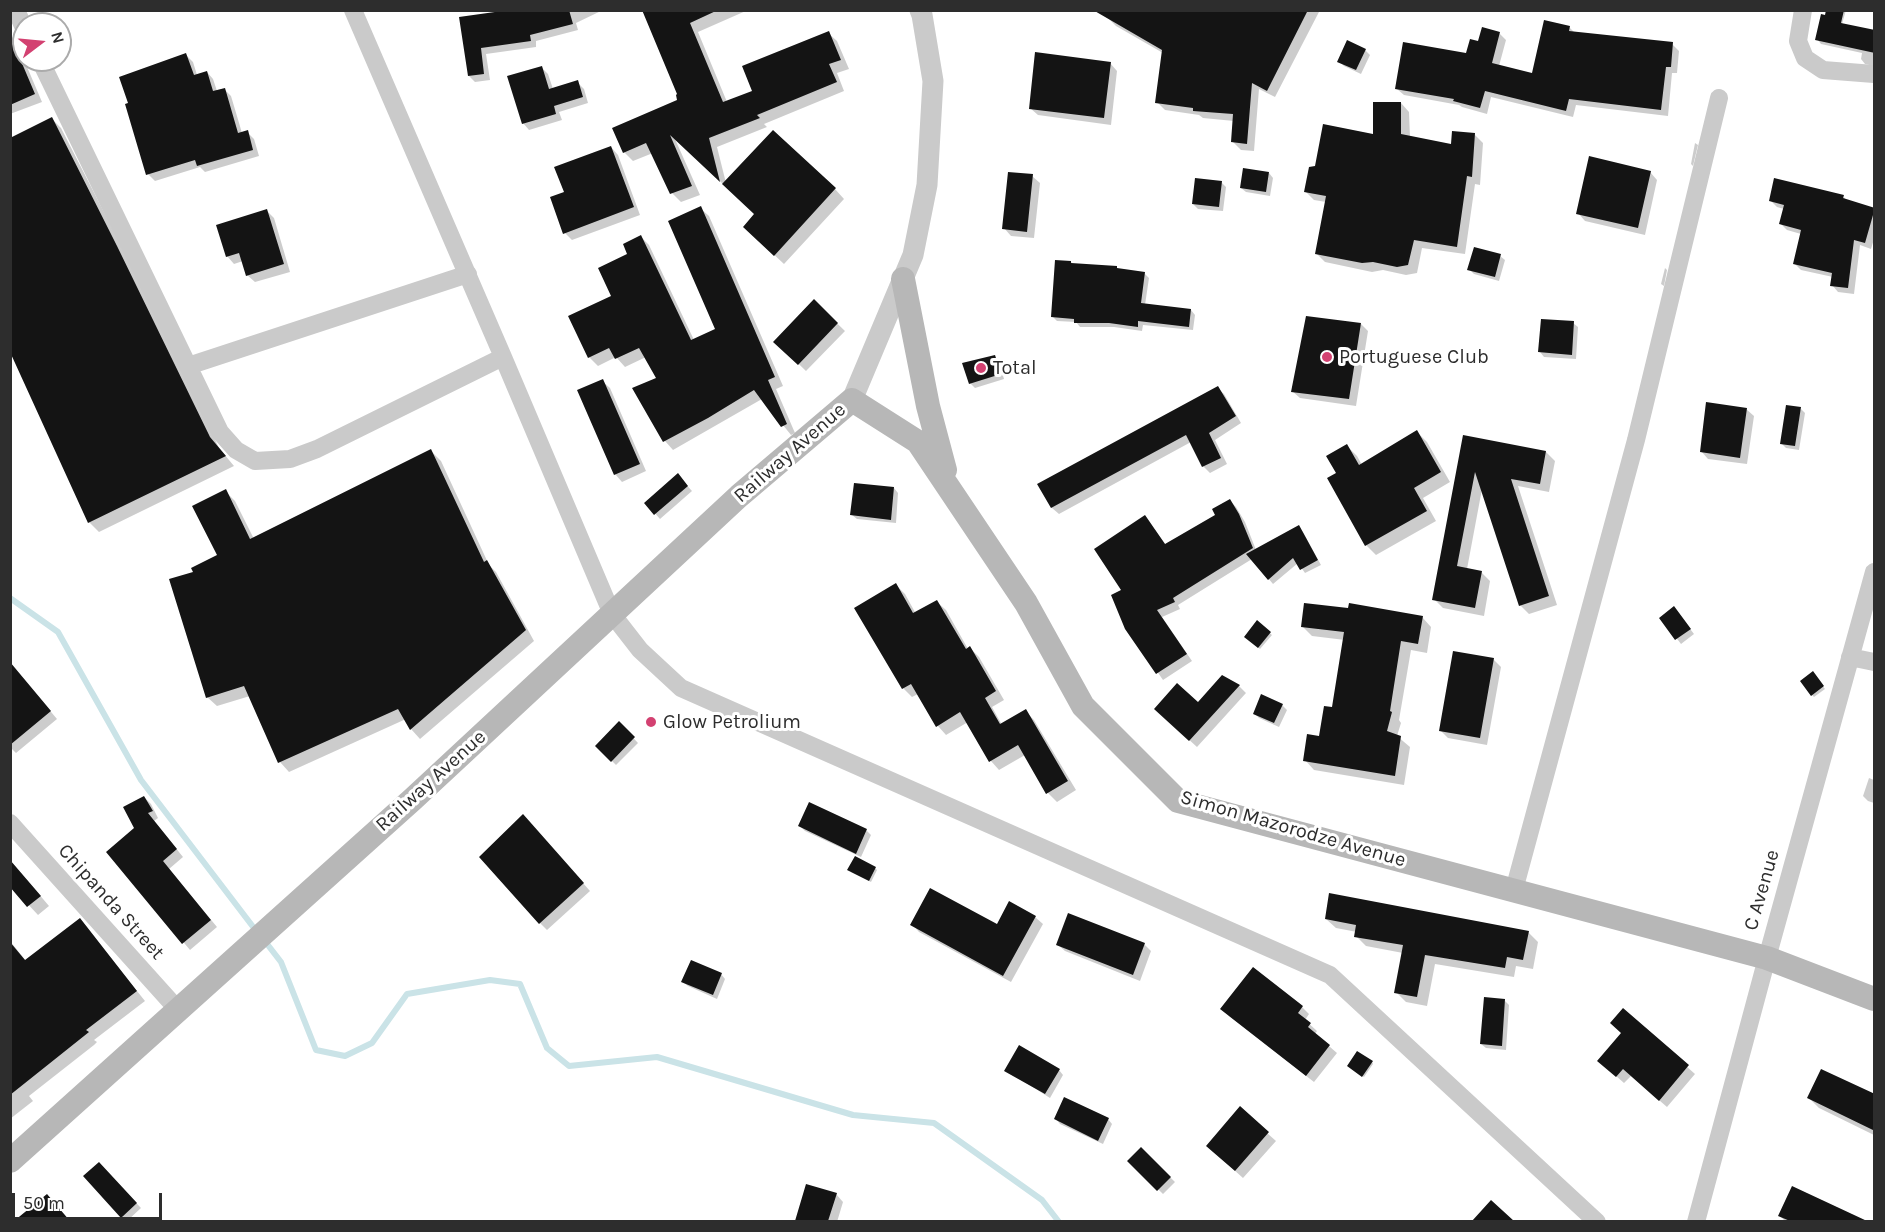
<!DOCTYPE html>
<html>
<head>
<meta charset="utf-8">
<style>
	body { margin:0 }
	#map { position:relative; width:1885px; height:1232px; overflow:hidden; background:#fff; font-family:Karla,sans-serif }
	canvas { display:block }
	.frame { position:absolute; inset:0; border:12px solid #2d2d2d; pointer-events:none }
	.north { position:absolute; left:12px; top:12px; width:60px; height:60px; box-sizing:border-box; background:#fff; border:2px solid #ababab; border-radius:50%; rotate:74deg; font-size:16px; font-weight:700; line-height:24px; text-align:center; color:#2d2d2d }
	.north::after { content:''; display:block; margin:auto; width:21px; height:27px; background:#d34171; clip-path:polygon(50% 0,100% 100%,50% 72%,0 100%) }
	.scale { position:absolute; left:12px; top:1193px; width:150px; height:27px; box-sizing:border-box; border:3px solid #2d2d2d; border-top:0; padding-left:8px; font-size:18px; line-height:21px; white-space:nowrap; color:#2d2d2d; -webkit-text-stroke:4px #fff; paint-order:stroke }
</style>
</head>
<body>
<div id="map">
<canvas width="1885" height="1232"></canvas>
<div class="frame"></div>
<div class="north">N</div>
<div class="scale">50 m</div>
</div>
<script>
const c = document.querySelector('canvas').getContext('2d');
c.lineJoin = 'round';
function fillPath(path, color) { c.fillStyle = color; c.fill(path, 'evenodd'); }
const poly = rows => new Path2D(rows.map(r => 'M' + r).join(''));
function stroke(path, color, width, dash) { c.strokeStyle = color; c.lineWidth = width; c.lineCap = dash ? 'butt' : 'round'; c.setLineDash(dash || []); c.stroke(path); }
function write(font, color, halo, rows, align = 'center') {
  c.font = font + ' Karla,sans-serif'; c.lineWidth = 6; c.setLineDash([]); c.textBaseline = 'middle'; c.strokeStyle = halo; c.fillStyle = color; for (const [text, x, y, turn = 0] of rows) {
    c.save(); c.translate(x, y); c.rotate((+turn || 0) * Math.PI / 180); c.textAlign = isNaN(turn) ? turn : align; if (halo) c.strokeText(text, 0, 0); c.fillText(text, 0, 0); c.restore();
  }
}
fillPath(poly([
	[519,10,603,10,576,23,578,30,536,41,536,47,486,54,490,80,475,82,469,76,461,19],
	[644,10,748,10,698,32,727,102,754,92,828,33,837,41,849,69,837,73,844,91,764,124,767,127,717,147,726,183,835,189,844,199,784,264,755,237,756,215,675,139,700,195,681,202,672,193,653,153,633,161,624,152,614,129,679,100,679,95],
	[1112,10,1320,10,1275,97,1259,89,1254,151,1241,150,1233,142,1234,121,1203,118,1199,115,1165,110,1157,102,1163,53,1116,26,1108,18],
	[1828,10,1846,10,1842,24,1874,31,1874,66,1865,64,1861,59,1862,53,1821,44,1817,39],
	[1569,27,1575,33,1672,44,1679,51,1677,73,1672,73,1668,116,1576,105,1573,117,1491,97,1487,114,1462,107,1459,105,1404,95,1397,89,1467,55,1479,43,1499,33,1506,40,1499,66,1533,74],
	[10,35,16,41,42,102,10,114],
	[1365,50,1370,55,1361,74,1344,66,1339,61],
	[186,55,193,62,197,75,207,72,213,79,217,91,224,89,231,96,242,133,247,132,254,139,259,156,205,172,200,167,155,181,148,174,129,104],
	[1110,63,1117,71,1111,125,1038,115,1030,108],
	[542,68,548,74,553,89,577,82,584,89,588,103,559,112,562,120,529,130,523,123],
	[1401,103,1409,112,1410,137,1452,145,1474,134,1483,143,1480,185,1475,184,1465,254,1422,248,1417,273,1406,275,1383,270,1372,272,1325,262,1316,253,1326,202,1314,200,1305,191,1316,167,1375,136],
	[51,118,61,128,127,257,219,448,234,466,99,532,89,522],
	[1695,143,1698,145,1693,166,1691,164],
	[611,147,618,155,640,215,572,240,565,233,566,193],
	[1650,172,1657,180,1645,235,1585,221,1578,213],
	[1269,173,1273,178,1270,196,1246,192,1241,188],
	[1032,176,1040,183,1034,238,1011,236,1004,228],
	[1221,182,1226,187,1223,211,1198,209,1193,204],
	[1843,196,1847,201,1874,209,1874,239,1871,249,1860,245,1854,294,1838,292,1832,285,1833,277,1801,270,1794,263,1801,234,1787,230,1781,224,1784,209,1777,207,1770,200],
	[700,208,709,216,783,386,776,389,795,433,791,435,762,399,673,450,665,441,634,389,658,378,646,357,625,367,616,357,598,366,589,357,629,254,641,237,649,245,694,340,717,330],
	[267,211,274,218,290,272,255,282,247,275,243,261,234,264,227,256],
	[1500,256,1505,260,1499,281,1474,274,1469,269],
	[1071,262,1074,265,1144,273,1149,278,1145,305,1191,310,1195,315,1193,330,1143,325,1142,331,1114,327,1080,327,1076,322,1057,321,1052,316],
	[1665,268,1667,270,1664,286,1661,284],
	[814,301,845,331,806,371,776,342],
	[1573,323,1578,327,1576,359,1544,357,1540,352],
	[1361,324,1368,331,1356,406,1300,398,1292,391],
	[994,357,999,361,1004,379,975,388,970,383],
	[602,381,610,388,646,471,622,482,615,474],
	[1217,388,1224,394,1241,423,1215,440,1227,464,1210,473,1203,466,1191,442,1059,514,1052,508,1039,484],
	[1746,409,1754,416,1747,464,1708,459,1701,451],
	[1801,409,1805,413,1799,450,1786,448,1782,444],
	[1417,432,1427,442,1450,482,1423,498,1436,521,1376,555,1366,545,1329,479,1338,474,1347,446,1357,456,1362,465],
	[1464,436,1546,452,1555,461,1549,492,1518,486,1557,605,1529,614,1520,605,1482,489,1467,569,1481,572,1490,581,1484,616,1443,608,1434,599],
	[431,451,441,461,489,565,496,572,534,641,420,739,411,729,406,719,289,772,280,762,250,696,217,706,207,697,195,573,219,556,225,491,235,501,254,539],
	[682,480,692,491,660,519,646,503],
	[894,488,898,493,896,523,857,519,852,515],
	[1230,501,1236,507,1245,522,1256,550,1298,527,1303,532,1321,565,1305,573,1298,563,1273,584,1252,559,1178,605,1180,609,1162,617,1192,661,1163,680,1127,628,1123,590,1145,517,1166,545,1217,516],
	[896,585,905,594,916,614,937,602,946,610,968,649,970,648,979,657,1004,700,992,707,1002,725,1025,711,1034,720,1076,790,1057,802,1048,793,1025,755,999,770,991,761,968,722,946,735,938,726,918,694,912,697,903,688,856,609],
	[1678,613,1694,634,1681,644,1661,618],
	[1422,617,1431,627,1427,653,1411,650,1399,720,1401,723,1397,736,1410,747,1404,785,1314,770,1305,760,1321,737,1333,709,1345,640,1312,636,1303,627],
	[1257,622,1272,635,1260,649,1246,637],
	[1493,659,1501,667,1487,745,1448,738,1441,731],
	[10,663,57,719,16,753,10,747],
	[1814,675,1825,689,1814,697,1812,695],
	[1222,676,1239,686,1246,693,1197,747,1163,716,1198,704],
	[1282,705,1287,710,1279,727,1259,718,1255,714],
	[619,723,638,743,616,765,597,746],
	[1869,778,1874,780,1874,803,1868,801,1863,796],
	[144,797,151,804,158,818,154,821,183,857,169,869,217,927,190,950,108,852,136,829],
	[530,823,590,891,547,930,540,923],
	[800,826,866,830,871,835,861,857,805,831],
	[10,860,49,906,38,915,10,885],
	[875,868,877,870,871,882,851,872],
	[1035,917,1043,924,1011,982,919,932,912,924,997,926],
	[1326,919,1528,932,1538,942,1533,969,1516,966,1514,977,1435,964,1427,1006,1406,1002,1396,992,1403,953,1366,946,1356,936,1357,932,1336,928],
	[80,920,145,1001,94,1040,97,1042,94,1045,29,1096,33,1101,10,1119,10,941,26,961],
	[1057,944,1144,944,1151,951,1140,981,1065,951],
	[721,974,725,979,717,999,688,986,683,982],
	[1505,1001,1509,1005,1506,1050,1486,1048,1481,1044],
	[1302,1007,1309,1014,1305,1020,1317,1031,1315,1034,1337,1053,1314,1082,1229,1016],
	[1623,1010,1695,1074,1667,1107,1631,1076,1624,1083,1607,1068,1623,1033],
	[1372,1062,1373,1064,1364,1077,1351,1067],
	[1006,1070,1059,1070,1063,1075,1050,1098],
	[1874,1096,1874,1135,1819,1108,1809,1098],
	[1240,1109,1276,1141,1243,1178,1215,1153],
	[1056,1119,1108,1119,1112,1124,1103,1144,1060,1124],
	[1141,1149,1175,1182,1163,1194,1129,1161],
	[99,1164,141,1208,127,1221,85,1177],
	[807,1185,836,1194,843,1202,837,1222,796,1222],
	[1793,1188,1864,1222,1786,1222,1780,1216],
	[51,1200,69,1222,22,1222,28,1217],
	[1491,1203,1512,1222,1474,1222]
]), '#0003');
stroke(poly([
	[10,598,58,632,141,780,257,932],
	[264,940,281,962,316,1050,345,1056,372,1043,407,994,490,980,520,984,547,1048,569,1066,657,1057,853,1115,934,1123,1042,1200,1059,1222]
]), '#cae3e7', 6);
fillPath(poly([
	[509,10,569,10,573,24,530,35,531,41,481,48,484,74,468,76,459,17],
	[642,10,718,10,690,23,723,102,752,91,742,66,829,31,841,60,829,64,837,82,757,115,760,118,709,138,720,182,670,135,692,186,670,194,646,143,623,153,612,128,677,100,676,95,677,94],
	[1093,10,1308,10,1267,91,1252,83,1247,144,1231,142,1233,114,1193,111,1193,108,1155,103,1162,50],
	[1826,10,1844,10,1841,23,1875,30,1875,53,1815,40,1821,14,1825,15],
	[1544,20,1570,26,1569,31,1673,42,1671,67,1666,67,1661,110,1569,99,1566,111,1485,91,1480,108,1453,101,1454,99,1395,89,1403,42,1466,53,1470,39,1478,41,1482,27,1500,32,1492,63,1532,73],
	[10,35,35,94,10,105],
	[1347,40,1366,49,1356,70,1337,62],
	[1035,52,1111,62,1104,118,1029,109],
	[186,53,194,75,207,71,213,91,225,88,238,133,248,130,253,150,197,166,195,160,146,175,125,104,128,103,119,77],
	[542,66,549,89,578,80,583,97,554,106,556,114,522,124,507,76],
	[1373,102,1401,102,1401,134,1451,144,1452,131,1475,133,1472,177,1467,176,1457,247,1414,240,1408,265,1397,267,1373,262,1362,263,1315,254,1326,196,1304,192,1309,167,1315,166,1323,124,1373,134],
	[52,117,117,246,210,437,226,456,88,523,10,352,10,138],
	[773,130,836,188,774,256,743,227,754,214,722,184],
	[611,146,634,207,563,234,550,197,564,192,554,167],
	[1589,156,1651,171,1638,228,1576,214],
	[1243,168,1269,172,1266,192,1240,188],
	[1008,172,1033,174,1027,232,1002,229],
	[1195,178,1222,181,1219,207,1192,204],
	[1774,178,1844,195,1843,198,1875,208,1865,243,1854,240,1848,288,1830,286,1832,273,1793,264,1801,230,1779,224,1784,205,1769,201],
	[701,206,775,377,768,380,787,424,781,427,754,390,708,418,663,442,632,388,656,378,639,348,615,359,609,348,588,358,568,316,611,296,598,268,627,254,623,244,641,235,691,340,715,329,668,221],
	[267,209,284,264,246,276,239,253,226,257,216,225],
	[1474,247,1501,254,1495,277,1467,270],
	[1055,260,1071,261,1071,263,1117,266,1117,268,1145,272,1141,303,1191,309,1189,327,1138,321,1138,327,1109,323,1074,323,1074,319,1051,317],
	[814,299,838,323,798,365,773,342],
	[1306,316,1361,323,1349,399,1291,392],
	[1541,319,1574,321,1572,355,1538,352],
	[995,355,1001,374,969,384,962,363],
	[603,379,640,464,614,475,577,390],
	[1218,386,1236,416,1209,433,1221,458,1202,467,1186,435,1051,508,1037,484],
	[1706,402,1747,408,1740,458,1700,452],
	[1786,405,1801,407,1795,446,1780,444],
	[1417,430,1441,472,1414,488,1427,511,1365,546,1327,478,1336,473,1326,456,1347,444,1359,465],
	[1463,435,1546,451,1540,484,1511,479,1549,596,1519,606,1475,472,1457,566,1482,571,1475,608,1432,600],
	[431,449,484,562,487,560,526,630,410,730,398,709,278,763,244,686,206,698,169,579,193,572,191,568,217,555,192,506,226,489,250,539],
	[678,473,688,486,654,515,644,503],
	[854,483,894,487,891,520,850,515],
	[1230,499,1239,514,1253,548,1173,598,1175,602,1157,610,1187,654,1156,674,1125,629,1111,595,1121,590,1094,549,1145,515,1165,544,1215,515,1212,509],
	[1299,525,1318,560,1300,570,1293,558,1268,580,1246,554],
	[896,583,913,613,937,600,966,649,970,646,996,691,985,698,1000,724,1026,709,1068,781,1046,794,1018,745,989,762,960,712,936,727,911,684,902,689,854,608],
	[1304,603,1348,608,1349,603,1423,616,1418,644,1401,641,1390,711,1392,712,1387,731,1401,736,1395,776,1303,761,1307,734,1319,736,1324,706,1332,707,1344,632,1301,627],
	[1674,606,1691,629,1675,640,1659,618],
	[1257,620,1271,632,1258,648,1244,637],
	[1453,651,1494,658,1480,738,1439,731],
	[10,662,51,711,10,745],
	[1813,671,1824,686,1811,696,1800,681],
	[1222,675,1240,685,1189,741,1154,709,1177,683,1198,702],
	[1261,694,1283,704,1274,723,1253,714],
	[619,721,635,737,611,762,595,746],
	[144,796,153,811,148,813,177,849,163,861,211,920,182,944,106,852,134,828,123,807],
	[809,802,867,829,856,854,798,826],
	[523,814,584,883,539,924,479,857],
	[855,856,876,867,869,881,847,870],
	[10,860,41,896,27,907,10,887],
	[930,888,997,924,1009,901,1036,916,1003,976,910,925],
	[1329,893,1529,931,1523,960,1507,957,1505,968,1425,955,1417,997,1394,993,1403,945,1354,937,1356,925,1325,919],
	[1068,913,1145,943,1133,975,1056,945],
	[80,918,137,991,86,1030,89,1032,84,1036,10,1095,10,942,25,960],
	[691,960,722,973,713,995,681,982],
	[1253,967,1303,1006,1298,1013,1311,1023,1308,1027,1330,1045,1306,1076,1220,1009],
	[1484,997,1505,999,1502,1046,1480,1044],
	[1623,1008,1689,1065,1659,1101,1623,1069,1616,1077,1597,1061,1621,1033,1610,1023],
	[1019,1045,1060,1069,1045,1094,1004,1071],
	[1357,1051,1373,1061,1362,1077,1347,1066],
	[1821,1069,1875,1094,1875,1131,1807,1098],
	[1064,1097,1109,1118,1098,1141,1054,1119],
	[1240,1106,1269,1132,1235,1171,1206,1146],
	[1141,1147,1171,1177,1157,1191,1127,1161],
	[99,1162,137,1203,121,1218,83,1176],
	[806,1184,837,1193,828,1221,795,1221],
	[1792,1186,1867,1221,1790,1221,1778,1216],
	[47,1194,70,1221,14,1221],
	[1491,1200,1514,1221,1472,1221]
]), '#141414');
stroke(poly([
	[16,10,24,28],
	[353,10,503,357,612,614,640,650,681,688,1330,975,1597,1222],
	[1803,10,1798,41,1805,58,1823,70,1874,74],
	[40,60,220,432,236,450,255,461,290,459,317,449,503,357],
	[188,366,468,274],
	[1850,657,1874,662],
	[10,823,179,1011],
	[1514,890,1636,440,1719,98],
	[1696,1222,1767,958,1874,572]
]), '#cacaca', 18);
stroke(poly([
	[852,400,913,255,927,185,933,81,922,15,920,10]
]), '#cacaca', 21);
stroke(poly([
	[903,279,928,406,945,470],
	[10,1161,413,799,739,496,852,400,918,442,1026,603,1083,706,1178,801,1767,958,1874,999]
]), '#b7b7b7', 24);
for (const [x, y, r, color] of [
	[1327,357,6,"#d34171"],
	[981,368,6,"#d34171"],
	[651,722,6,"#d34171"]
]) { const dot = new Path2D(); dot.arc(x, y, r, 0, 2 * Math.PI); c.fillStyle = color; c.fill(dot); stroke(dot, '#fff', 2); }
write('20px', '#2d2d2d', '#fff', [
	["Portuguese Club",1339,357],
	["Total",993,368],
	["Glow Petrolium",663,722]
], 'left');
write('20px', '#2d2d2d', '#fff', [
	["Railway Avenue",790,453,-41],
	["Railway Avenue",431,781,-42],
	["Simon Mazorodze Avenue",1293,829,16],
	["C Avenue",1762,890,-74],
	["Chipanda Street",111,902,48]
]);
</script>
</body>
</html>
